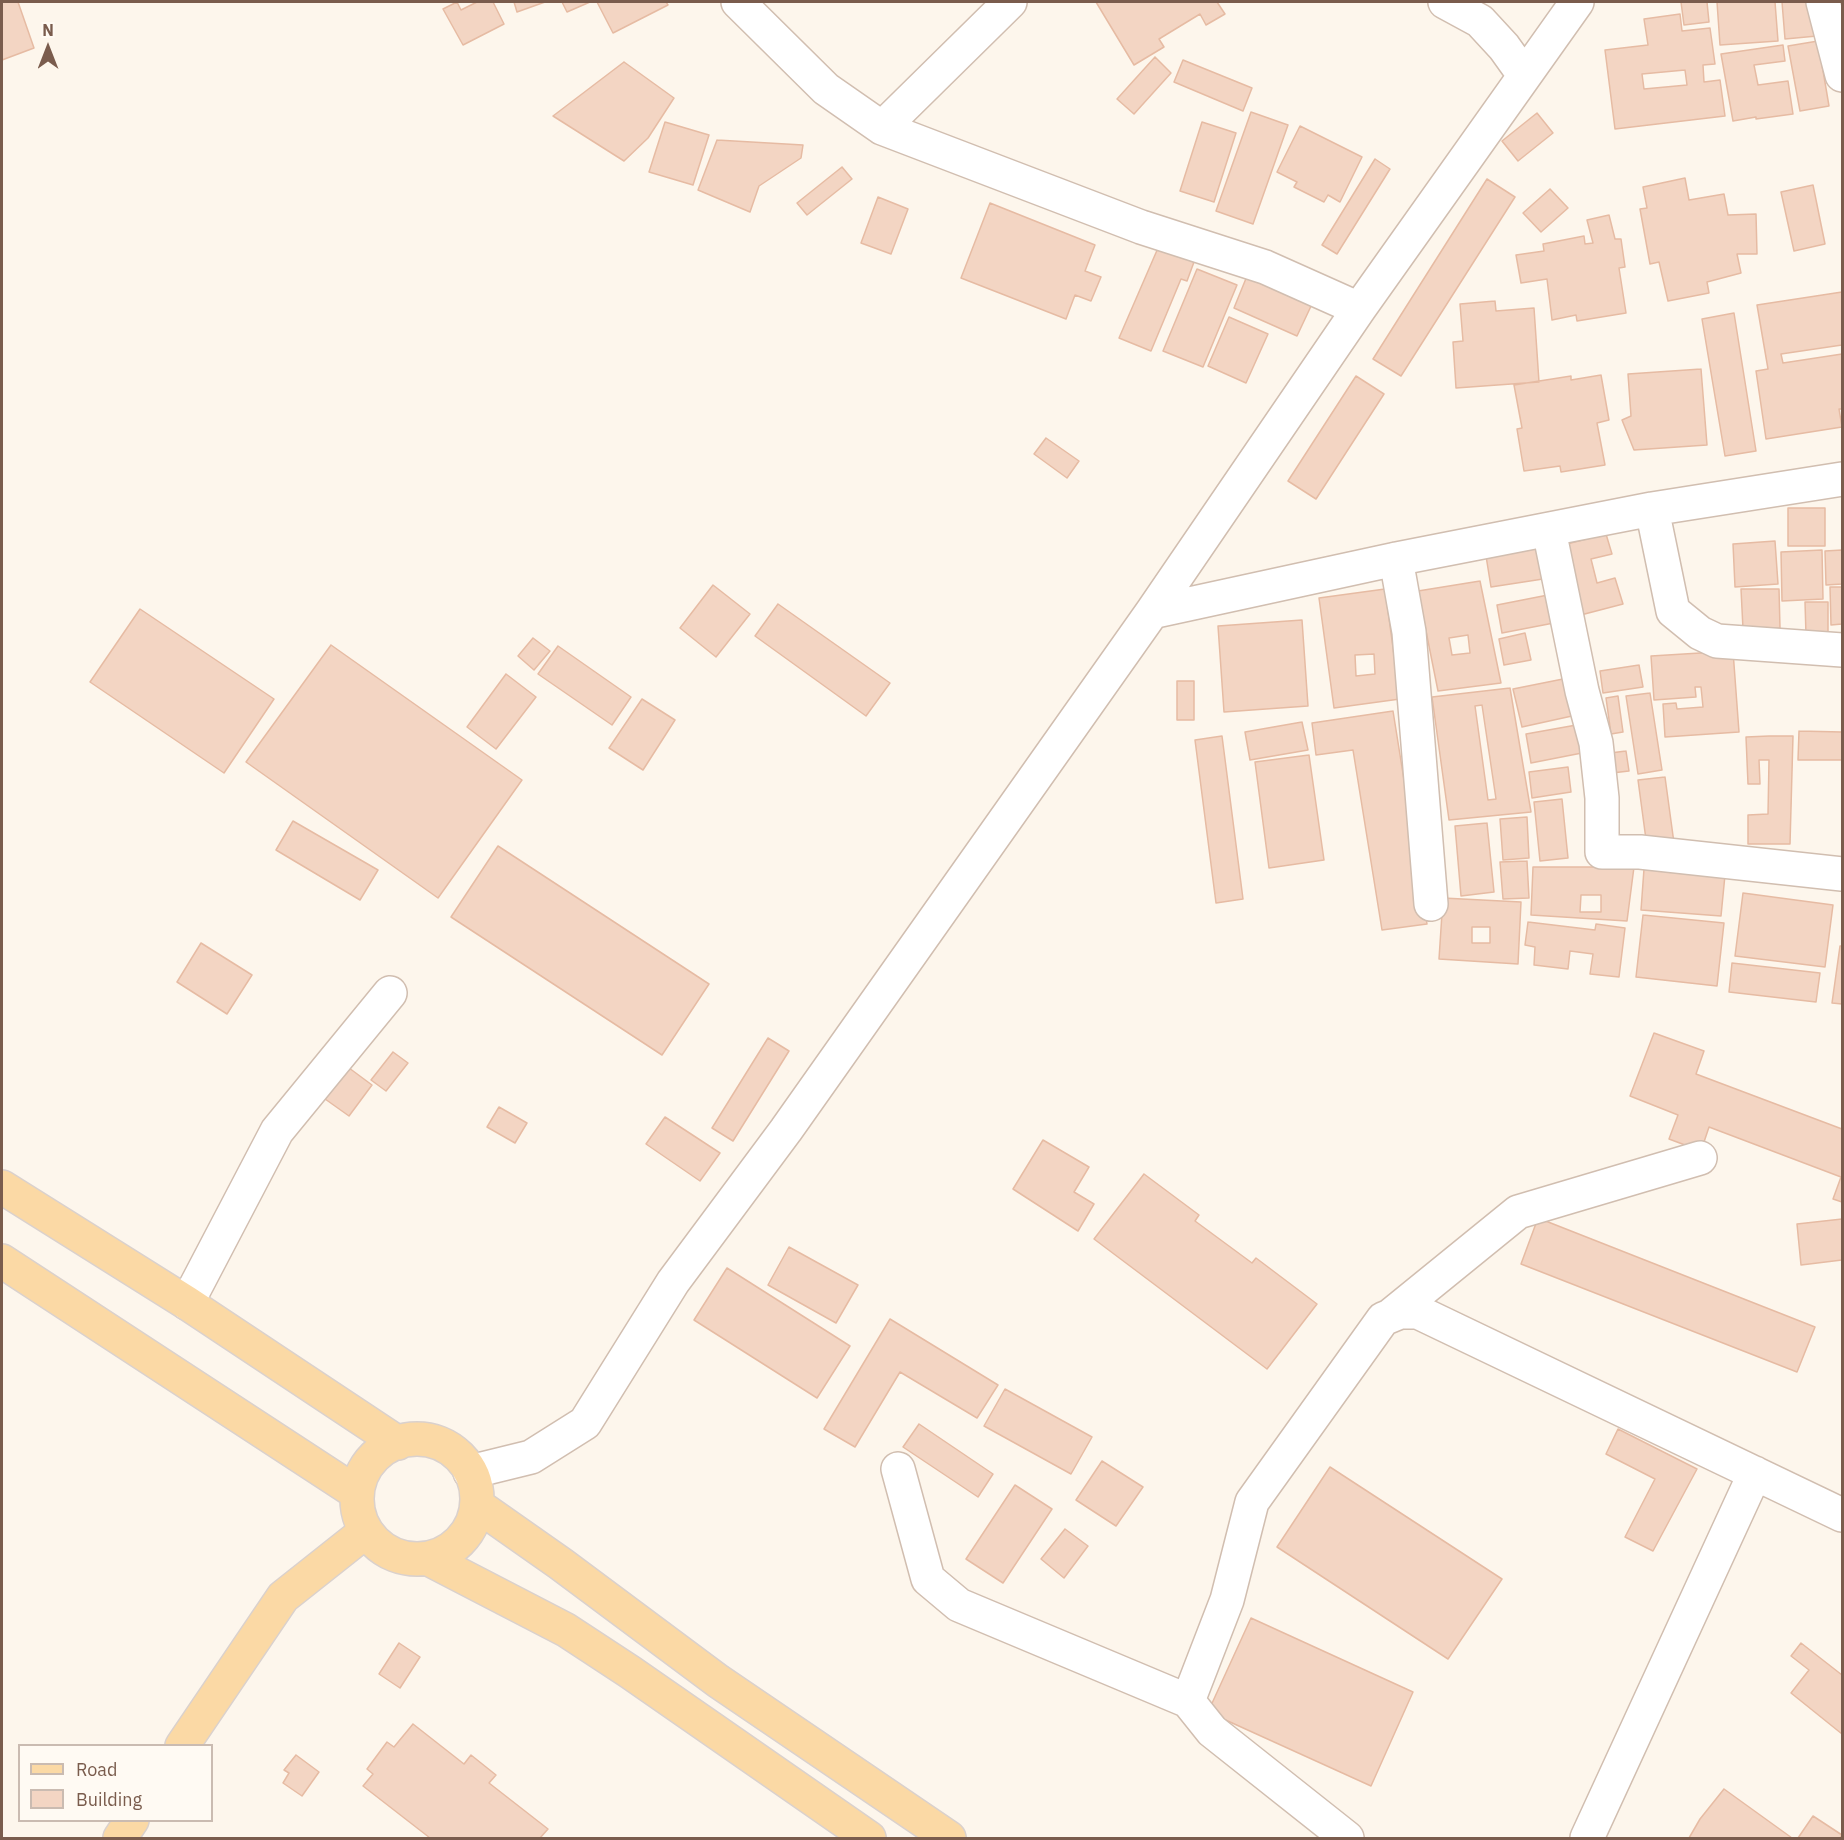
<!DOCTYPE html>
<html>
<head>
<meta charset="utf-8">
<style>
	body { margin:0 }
	#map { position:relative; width:1844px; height:1840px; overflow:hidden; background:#fdf6ec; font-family:"IBM Plex Sans",sans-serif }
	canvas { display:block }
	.frame { position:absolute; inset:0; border:3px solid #7a5c4d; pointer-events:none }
	.legend { position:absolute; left:18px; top:1744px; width:195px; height:78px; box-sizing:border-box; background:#fffaf3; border:2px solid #cabbb1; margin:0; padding:8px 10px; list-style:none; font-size:18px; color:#7a5c4d }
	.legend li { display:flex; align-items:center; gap:12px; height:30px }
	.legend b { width:30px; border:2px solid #cabbb1 }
	.north { position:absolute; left:18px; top:18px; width:60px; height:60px; -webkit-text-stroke:4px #fffaf3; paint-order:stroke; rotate:0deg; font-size:16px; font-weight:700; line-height:24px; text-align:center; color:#7a5c4d }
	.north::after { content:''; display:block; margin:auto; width:21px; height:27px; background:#7a5c4d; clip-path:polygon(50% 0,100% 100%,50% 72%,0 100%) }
</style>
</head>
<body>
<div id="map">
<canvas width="1844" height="1840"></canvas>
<div class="frame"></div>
<ul class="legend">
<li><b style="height:8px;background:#fbd9a5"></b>Road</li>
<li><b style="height:16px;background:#f3d5c3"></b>Building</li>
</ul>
<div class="north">N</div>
</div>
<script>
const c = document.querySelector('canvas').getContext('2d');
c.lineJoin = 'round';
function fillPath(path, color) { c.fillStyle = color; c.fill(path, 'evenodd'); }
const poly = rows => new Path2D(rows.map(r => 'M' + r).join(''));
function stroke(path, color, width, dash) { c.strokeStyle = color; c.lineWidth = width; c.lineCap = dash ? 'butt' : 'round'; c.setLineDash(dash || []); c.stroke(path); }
const building = poly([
	[2,2,18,2,34,48,2,60,2,2],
	[457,2,461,10,477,2,493,2,504,24,463,45,443,9,457,2],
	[514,2,545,2,517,12,514,2],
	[562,2,590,2,567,12,562,2],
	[597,2,666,2,668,5,613,33,597,2],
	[1096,2,1217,2,1225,14,1206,25,1200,14,1159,39,1164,47,1134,65,1096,2],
	[1681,2,1707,2,1709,22,1684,25,1681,2],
	[1717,2,1775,2,1778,41,1720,45,1717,2],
	[1782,2,1814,2,1817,36,1785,39,1782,2],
	[1680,14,1682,31,1710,28,1715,64,1703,65,1704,82,1720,80,1725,116,1615,129,1605,50,1648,45,1644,19,1680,14],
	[1685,70,1687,85,1644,89,1642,74,1685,70],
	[1818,41,1829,106,1800,111,1788,46,1818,41],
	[1783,45,1785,61,1754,65,1758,85,1788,81,1793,114,1756,119,1756,117,1733,121,1721,54,1783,45],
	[1155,57,1171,73,1134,114,1117,99,1155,57],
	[1183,60,1252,88,1243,111,1174,82,1183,60],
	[624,62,674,98,648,138,624,161,553,116,624,62],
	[1251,112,1288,125,1253,224,1216,211,1251,112],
	[1537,113,1553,133,1518,161,1502,141,1537,113],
	[665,122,709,135,693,185,649,172,665,122],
	[1202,122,1236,133,1214,202,1180,191,1202,122],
	[1300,126,1362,157,1340,202,1328,195,1324,202,1294,187,1297,182,1277,172,1300,126],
	[717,140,803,145,801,158,759,186,750,212,698,190,717,140],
	[1375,159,1390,169,1337,254,1322,245,1375,159],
	[842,167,852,179,807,215,797,203,842,167],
	[1685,178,1689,200,1724,194,1728,215,1756,214,1757,254,1737,254,1741,273,1707,282,1709,293,1668,301,1659,262,1650,264,1640,209,1647,208,1643,187,1685,178],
	[1487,179,1515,197,1401,376,1373,359,1487,179],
	[1813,185,1825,244,1794,251,1781,192,1813,185],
	[1550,189,1568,208,1541,232,1523,213,1550,189],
	[878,197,908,209,891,254,861,243,878,197],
	[990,203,1095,245,1085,271,1101,277,1091,301,1075,295,1066,319,961,278,990,203],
	[1609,215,1615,239,1621,239,1625,267,1619,268,1626,313,1577,321,1576,315,1552,320,1547,279,1521,283,1516,255,1544,251,1543,244,1584,236,1585,244,1593,243,1587,220,1609,215],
	[1158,248,1194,262,1187,281,1181,279,1151,351,1119,338,1158,248],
	[1197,269,1237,285,1203,367,1163,351,1197,269],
	[1247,276,1312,304,1297,336,1234,308,1247,276],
	[1842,292,1842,345,1781,354,1783,363,1842,354,1842,409,1839,409,1842,427,1766,439,1756,371,1768,369,1757,305,1842,292],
	[1495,301,1496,311,1534,308,1539,382,1456,388,1453,342,1463,341,1460,304,1495,301],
	[1734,313,1756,451,1725,456,1702,319,1734,313],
	[1229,317,1268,334,1246,383,1208,366,1229,317],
	[1701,369,1707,445,1634,450,1622,420,1631,416,1628,374,1701,369],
	[1601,375,1609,420,1597,423,1605,465,1561,472,1560,466,1524,471,1517,429,1522,428,1514,385,1571,376,1571,380,1601,375],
	[1356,376,1384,394,1316,499,1288,481,1356,376],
	[1046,438,1079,461,1067,478,1034,454,1046,438],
	[1788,508,1825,508,1825,546,1788,546,1788,508],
	[1606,534,1612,554,1591,559,1597,583,1615,578,1623,604,1577,616,1559,546,1606,534],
	[1775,541,1778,584,1735,587,1733,544,1775,541],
	[1538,548,1543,579,1491,587,1486,556,1538,548],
	[1822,550,1823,599,1782,601,1781,552,1822,550],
	[1842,550,1842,584,1826,585,1825,551,1842,550],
	[1480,581,1501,683,1438,691,1418,591,1480,581],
	[1468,635,1470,653,1452,655,1449,638,1468,635],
	[713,585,750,614,716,657,680,628,713,585],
	[1830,587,1842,587,1842,624,1831,625,1830,587],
	[1385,589,1400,699,1334,708,1319,598,1385,589],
	[1374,654,1375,674,1356,676,1355,655,1374,654],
	[1741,589,1779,589,1780,628,1743,629,1741,589],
	[1553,594,1559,622,1502,633,1497,605,1553,594],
	[1805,602,1828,602,1828,635,1806,635,1805,602],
	[778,604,890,683,866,716,755,636,778,604],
	[140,609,274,699,224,773,90,682,140,609],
	[1302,620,1308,706,1224,712,1218,626,1302,620],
	[1525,633,1531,660,1504,665,1499,639,1525,633],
	[533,638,550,651,534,670,518,656,533,638],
	[331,645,522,780,438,898,246,762,331,645],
	[558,646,631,697,612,725,538,674,558,646],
	[1733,651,1739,732,1665,737,1663,704,1676,703,1677,709,1703,707,1701,687,1695,687,1696,697,1654,700,1651,656,1733,651],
	[1639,665,1643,687,1603,693,1600,671,1639,665],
	[506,674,536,697,496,749,467,727,506,674],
	[1563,679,1572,716,1522,727,1513,689,1563,679],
	[1177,681,1194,681,1194,720,1177,720,1177,681],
	[1510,688,1531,812,1449,820,1432,697,1510,688],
	[1482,705,1496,799,1488,800,1475,706,1482,705],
	[1650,693,1662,770,1638,774,1626,696,1650,693],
	[1618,696,1623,732,1611,734,1606,698,1618,696],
	[642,699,675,720,643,770,609,748,642,699],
	[1393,711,1427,924,1382,930,1353,750,1316,755,1312,723,1393,711],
	[1302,722,1308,750,1250,760,1245,732,1302,722],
	[1582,724,1587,752,1531,763,1526,734,1582,724],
	[1799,731,1842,732,1842,760,1798,760,1799,731],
	[1222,736,1243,899,1216,903,1195,740,1222,736],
	[1769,736,1793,736,1790,844,1748,844,1748,815,1768,814,1769,760,1759,760,1760,784,1748,784,1746,737,1769,736],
	[1626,751,1629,771,1612,773,1610,753,1626,751],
	[1309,755,1324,860,1269,868,1255,762,1309,755],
	[1568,767,1571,792,1532,798,1529,772,1568,767],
	[1665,777,1674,843,1647,847,1638,780,1665,777],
	[1562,799,1568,858,1540,861,1534,802,1562,799],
	[1527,817,1529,858,1503,860,1500,819,1527,817],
	[293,821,378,870,360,900,276,850,293,821],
	[1487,823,1494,892,1461,896,1455,826,1487,823],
	[498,846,709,984,662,1055,451,917,498,846],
	[1527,861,1529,898,1503,899,1500,862,1527,861],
	[1533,867,1634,867,1627,921,1531,915,1533,867],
	[1581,895,1601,895,1601,912,1580,912,1581,895],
	[1644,869,1725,875,1721,916,1641,910,1644,869],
	[1743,893,1833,905,1825,967,1735,956,1743,893],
	[1443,898,1521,902,1518,964,1439,959,1443,898],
	[1472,927,1490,927,1490,943,1472,943,1472,927],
	[1643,915,1724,923,1717,986,1636,977,1643,915],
	[1528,922,1595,930,1596,924,1625,928,1619,977,1590,974,1593,954,1570,951,1568,969,1534,965,1535,947,1525,945,1528,922],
	[201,943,252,975,227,1014,177,982,201,943],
	[1840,946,1842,946,1842,1004,1832,1003,1840,946],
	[1732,963,1820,973,1816,1002,1729,992,1732,963],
	[1654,1033,1704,1051,1696,1074,1842,1129,1842,1202,1833,1199,1841,1177,1709,1127,1701,1151,1669,1139,1678,1115,1630,1096,1654,1033],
	[768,1038,789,1051,733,1141,712,1128,768,1038],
	[393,1052,408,1063,386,1091,371,1080,393,1052],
	[341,1062,372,1085,349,1116,318,1094,341,1062],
	[499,1107,527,1123,515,1143,487,1127,499,1107],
	[665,1117,720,1153,700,1181,646,1144,665,1117],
	[1043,1140,1089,1167,1074,1192,1094,1204,1078,1231,1013,1189,1043,1140],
	[1144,1174,1199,1215,1195,1221,1252,1263,1256,1258,1317,1304,1267,1369,1094,1239,1144,1174],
	[1538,1218,1815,1327,1797,1372,1521,1264,1538,1218],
	[1842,1219,1842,1260,1801,1265,1797,1224,1842,1219],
	[789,1247,858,1285,836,1323,768,1285,789,1247],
	[727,1268,850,1346,817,1398,694,1320,727,1268],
	[890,1319,998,1385,977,1418,900,1372,855,1447,824,1429,890,1319],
	[1005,1389,1092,1437,1071,1474,984,1426,1005,1389],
	[919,1424,993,1474,978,1497,903,1447,919,1424],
	[1618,1429,1697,1469,1653,1551,1625,1537,1655,1479,1606,1454,1618,1429],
	[1102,1461,1143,1487,1116,1526,1076,1500,1102,1461],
	[1330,1467,1502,1579,1448,1659,1277,1547,1330,1467],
	[1015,1485,1052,1509,1003,1583,966,1559,1015,1485],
	[1065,1529,1088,1546,1064,1578,1041,1559,1065,1529],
	[1251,1618,1413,1692,1371,1786,1208,1712,1251,1618],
	[399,1643,420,1657,400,1688,379,1674,399,1643],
	[1801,1643,1842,1675,1842,1734,1791,1693,1809,1670,1791,1656,1801,1643],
	[413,1724,464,1764,471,1755,496,1775,489,1783,548,1829,540,1838,430,1838,363,1786,373,1774,367,1769,387,1742,394,1747,413,1724],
	[296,1755,319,1772,302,1796,283,1783,289,1773,284,1770,296,1755],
	[1724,1789,1792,1838,1689,1838,1700,1819,1724,1789],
	[1813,1816,1842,1835,1840,1838,1798,1838,1813,1816]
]);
fillPath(building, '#f3d5c3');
stroke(building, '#e6bba3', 1.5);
const minor = poly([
	[738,2,826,89,882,128,1141,227,1265,267,1359,309],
	[1445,2,1480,21,1504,47,1524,75],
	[1823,2,1842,75],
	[882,128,1010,2],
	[1652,509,1673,611,1700,633,1717,641,1842,650],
	[1549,530,1582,691,1596,743,1602,798,1602,852,1640,852,1842,874],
	[1396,559,1409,632,1431,904],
	[1152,612,1396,559,1652,509,1842,479],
	[187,1303,277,1131,390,993],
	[1390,1316,1518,1212,1700,1158],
	[898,1469,928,1579,959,1605,1188,1701],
	[470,1472,531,1457,585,1423,673,1282,786,1130,1152,612,1359,309,1577,2],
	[1347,1838,1212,1731,1188,1701,1227,1600,1252,1502,1383,1319,1400,1312,1418,1312,1842,1515],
	[1587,1838,1755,1473]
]);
const major = poly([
	[2,1187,187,1303,398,1443],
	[2,1261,357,1493],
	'357 1499a60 60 0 1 1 120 0a60 60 0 1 1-120 0Z',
	[477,1505,561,1564,718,1681,949,1838],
	[429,1559,566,1630,630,1672,869,1838],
	[182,1746,283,1597,365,1532],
	[120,1838,132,1820]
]);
stroke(minor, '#d1beb0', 36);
stroke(major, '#dad1cd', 36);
stroke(minor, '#fff', 33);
stroke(major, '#fbd9a5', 33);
</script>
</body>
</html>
